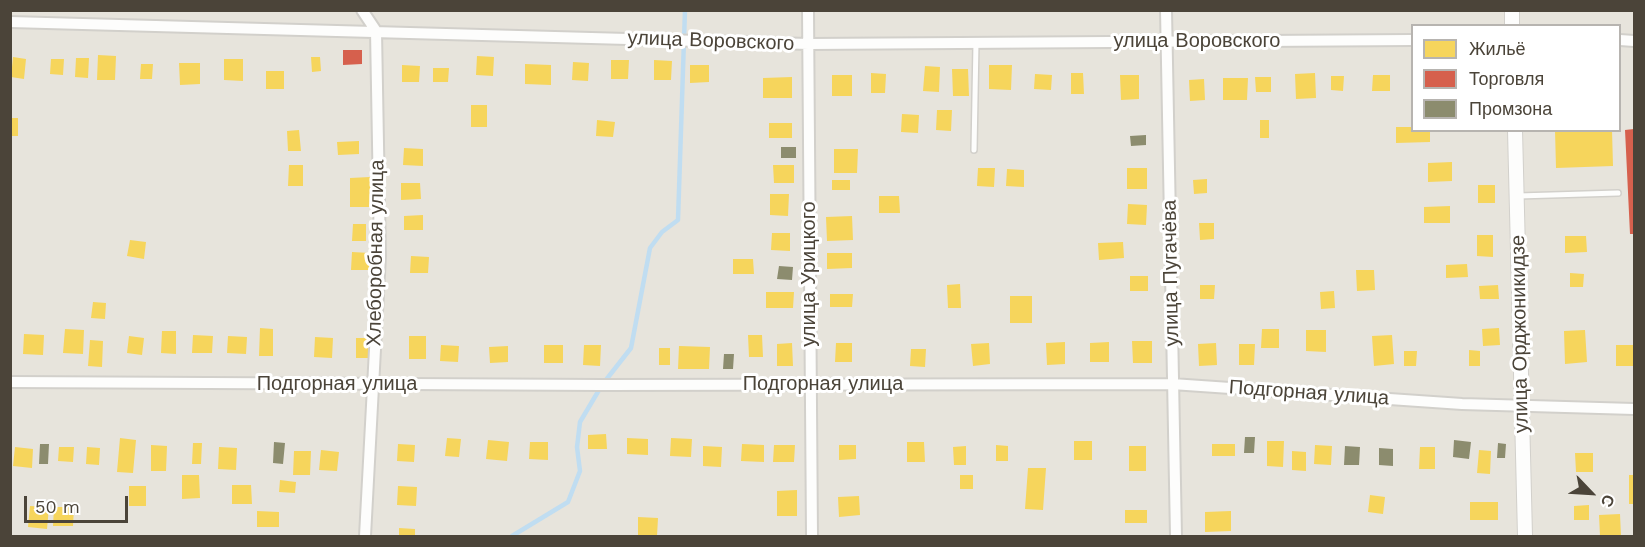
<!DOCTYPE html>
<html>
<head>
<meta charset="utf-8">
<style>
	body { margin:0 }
	#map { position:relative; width:1645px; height:547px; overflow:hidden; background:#f4f2ee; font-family:"Work Sans",sans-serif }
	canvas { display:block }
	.frame { position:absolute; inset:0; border:12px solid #4b4439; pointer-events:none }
	.legend { position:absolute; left:1411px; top:24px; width:210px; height:108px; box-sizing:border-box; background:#fff; border:2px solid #b7b4b0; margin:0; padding:8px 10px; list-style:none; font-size:18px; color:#4b4439 }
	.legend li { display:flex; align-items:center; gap:12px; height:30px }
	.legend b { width:30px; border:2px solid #b7b4b0 }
	.north { position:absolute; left:1561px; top:463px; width:60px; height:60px; -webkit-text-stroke:4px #fff; paint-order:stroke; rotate:115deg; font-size:16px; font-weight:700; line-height:24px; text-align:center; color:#4b4439 }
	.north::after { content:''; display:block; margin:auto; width:21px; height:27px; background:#4b4439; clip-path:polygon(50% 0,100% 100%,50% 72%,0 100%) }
	.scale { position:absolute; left:24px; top:496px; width:104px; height:27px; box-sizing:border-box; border:3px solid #4b4439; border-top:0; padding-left:8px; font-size:18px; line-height:21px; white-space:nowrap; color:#4b4439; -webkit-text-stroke:4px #fff; paint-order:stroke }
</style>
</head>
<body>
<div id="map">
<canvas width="1645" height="547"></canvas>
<div class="frame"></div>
<ul class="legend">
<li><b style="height:16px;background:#f6d55c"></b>Жильё</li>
<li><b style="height:16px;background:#d6604d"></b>Торговля</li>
<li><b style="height:16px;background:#8c8c6e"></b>Промзона</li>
</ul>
<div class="north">С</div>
<div class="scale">50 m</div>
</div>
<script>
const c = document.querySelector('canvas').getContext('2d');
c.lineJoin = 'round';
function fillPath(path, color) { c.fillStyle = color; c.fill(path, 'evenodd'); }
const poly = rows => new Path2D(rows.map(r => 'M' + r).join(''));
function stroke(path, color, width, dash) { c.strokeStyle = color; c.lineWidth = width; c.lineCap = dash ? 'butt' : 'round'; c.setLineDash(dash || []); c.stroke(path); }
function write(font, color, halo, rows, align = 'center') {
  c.font = font + ' "Work Sans",sans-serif'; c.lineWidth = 6; c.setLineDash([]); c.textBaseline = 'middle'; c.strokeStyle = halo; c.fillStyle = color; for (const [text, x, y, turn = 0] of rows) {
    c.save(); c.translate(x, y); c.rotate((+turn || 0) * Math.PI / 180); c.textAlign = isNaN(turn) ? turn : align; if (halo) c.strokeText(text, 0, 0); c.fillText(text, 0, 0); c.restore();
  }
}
fillPath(poly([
	[11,11,1634,11,1634,536,11,536],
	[1412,26,1620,26,1620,130,1412,130]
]), '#e7e4dc');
fillPath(poly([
	[98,55,116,56,115,80,97,80],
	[477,56,494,57,493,76,476,75],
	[13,57,26,59,24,79,11,77],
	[311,57,320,57,321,71,312,72],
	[76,58,89,58,88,78,75,77],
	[51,59,64,59,63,75,50,74],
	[224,59,243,59,243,81,224,80],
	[611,60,629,60,628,79,611,79],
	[654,60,672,61,671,80,654,80],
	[573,62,589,63,588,81,572,80],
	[179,63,200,63,200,84,180,85],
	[141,64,153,64,152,79,140,79],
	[525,64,551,65,551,85,525,84],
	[402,65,420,66,419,82,402,82],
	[690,65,709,65,709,82,690,83],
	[989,65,1012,65,1011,90,989,89],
	[925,66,940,67,939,92,923,91],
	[433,68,449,68,448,82,433,82],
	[952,69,968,69,969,96,953,96],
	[266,71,284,71,284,89,266,89],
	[871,73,886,74,885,93,871,93],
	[1071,73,1083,73,1084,94,1071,94],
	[1315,73,1316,98,1296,99,1295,74],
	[1035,74,1052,75,1051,90,1034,89],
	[832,75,852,75,852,96,832,96],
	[1120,75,1139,75,1139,99,1121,100],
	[1373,75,1390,75,1390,91,1372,91],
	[1331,76,1344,76,1343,91,1331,90],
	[792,77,792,98,763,98,763,78],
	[1255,77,1271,77,1271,92,1256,92],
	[1223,78,1248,78,1247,100,1223,100],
	[1204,79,1205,100,1190,101,1189,80],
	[471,105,487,105,487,127,471,127],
	[937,110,952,110,951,131,936,130],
	[902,114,919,115,918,133,901,132],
	[10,118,18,118,18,136,10,136],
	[597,120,615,122,613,137,596,136],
	[1260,120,1269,120,1269,138,1260,138],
	[769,123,792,123,792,138,769,138],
	[1396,127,1412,127,1412,130,1430,130,1430,142,1396,143],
	[299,130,301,151,288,151,287,131],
	[1555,130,1612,130,1613,166,1556,168],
	[359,141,359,154,338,155,337,142],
	[404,148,423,149,423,166,403,165],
	[834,149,858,149,857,173,834,173],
	[1452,162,1452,181,1428,182,1428,163],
	[289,165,303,165,303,186,288,186],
	[773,165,794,165,794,183,774,183],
	[978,168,995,168,994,187,977,186],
	[1127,168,1147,168,1147,189,1127,189],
	[1007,169,1024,170,1024,187,1006,186],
	[370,177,371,207,350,207,350,178],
	[1207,179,1207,193,1194,194,1193,180],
	[832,180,850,180,850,190,832,190],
	[401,183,420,183,421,199,401,200],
	[1478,185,1495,185,1495,203,1478,203],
	[770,194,789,194,788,216,770,215],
	[879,196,899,196,900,213,879,213],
	[1128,204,1147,205,1146,225,1127,224],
	[1450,206,1450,223,1424,223,1424,207],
	[423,215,423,230,404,230,404,216],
	[852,216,853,240,827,241,826,217],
	[1199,223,1214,223,1214,239,1200,240],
	[353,224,366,224,366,241,352,241],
	[772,233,790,233,790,251,771,250],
	[1477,235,1493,235,1493,257,1477,256],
	[1565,236,1586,236,1587,252,1565,253],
	[130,240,146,242,144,259,127,256],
	[1123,242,1124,258,1099,260,1098,243],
	[352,252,370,253,369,270,351,270],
	[827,253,852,253,852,268,827,269],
	[411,256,429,257,428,273,410,273],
	[733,259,753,259,754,274,733,274],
	[1467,264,1468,277,1446,278,1446,265],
	[1356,270,1374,270,1375,290,1357,291],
	[1570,273,1584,274,1583,287,1570,287],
	[1130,276,1148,276,1148,291,1130,291],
	[960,284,961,308,948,308,947,285],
	[1200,285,1215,285,1214,299,1200,299],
	[1498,285,1499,299,1480,299,1479,286],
	[1334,291,1335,308,1321,309,1320,292],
	[766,292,794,292,793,308,766,308],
	[830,294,853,294,852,307,830,307],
	[1010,296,1032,296,1032,323,1010,323],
	[93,302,106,303,105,319,91,318],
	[260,328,273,329,273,356,259,356],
	[1499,328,1500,345,1483,346,1482,329],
	[65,329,84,330,83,354,63,353],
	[1262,329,1279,329,1279,348,1261,348],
	[1306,330,1326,330,1326,352,1306,351],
	[1585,330,1587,362,1565,364,1564,331],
	[162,331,176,331,176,354,161,353],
	[24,334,44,335,43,355,23,354],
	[193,335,213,336,212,353,192,353],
	[748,335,762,335,763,357,749,357],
	[1392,335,1394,364,1374,366,1372,336],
	[129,336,144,338,142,355,127,353],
	[228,336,247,337,246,354,227,353],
	[409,336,426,336,426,359,409,359],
	[315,337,333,338,332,358,314,357],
	[356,338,372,338,372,358,356,358],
	[90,340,103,341,102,367,88,366],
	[1132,341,1152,341,1152,363,1133,363],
	[1065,342,1065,364,1047,365,1046,343],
	[1109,342,1109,362,1090,362,1090,343],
	[792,343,793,366,777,366,777,344],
	[836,343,852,343,852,362,835,362],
	[989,343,990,364,973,366,971,344],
	[1216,343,1217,365,1199,366,1198,344],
	[1239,344,1255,344,1254,365,1239,365],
	[441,345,459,346,458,362,440,361],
	[544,345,563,345,563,363,544,363],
	[584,345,601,345,600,366,583,365],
	[1616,345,1634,345,1634,366,1616,366],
	[508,346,508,362,490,363,489,347],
	[679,346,710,347,709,369,678,369],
	[659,348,670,348,670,365,659,365],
	[911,349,926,349,925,367,910,366],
	[1469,350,1480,351,1480,366,1469,366],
	[1404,351,1417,351,1416,366,1404,366],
	[606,434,607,449,588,449,588,435],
	[120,438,136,440,133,473,117,472],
	[447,438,461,439,459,457,445,456],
	[627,438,648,439,648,455,627,454],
	[671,438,692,439,691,457,670,456],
	[488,440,509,442,507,461,486,459],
	[1074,441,1092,441,1092,460,1074,460],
	[1267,441,1284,441,1283,467,1267,466],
	[530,442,548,442,548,460,529,459],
	[907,442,924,442,925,462,907,462],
	[193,443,202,443,201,464,192,464],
	[398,444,415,445,414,462,397,461],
	[742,444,764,445,764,462,741,461],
	[1212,444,1235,444,1235,456,1212,456],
	[151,445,167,446,166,471,151,471],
	[774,445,795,445,794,462,773,462],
	[839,445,856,445,856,459,839,460],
	[996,445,1008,446,1008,461,996,461],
	[1315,445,1332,446,1331,465,1314,464],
	[703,446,722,447,721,467,703,466],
	[966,446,966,465,954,465,953,447],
	[1129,446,1146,446,1146,471,1129,471],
	[15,447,33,449,32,468,13,466],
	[59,447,74,447,73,462,58,461],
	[87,447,100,448,99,465,86,464],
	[219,447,237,448,236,470,218,469],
	[1420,447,1435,447,1435,469,1419,469],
	[321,450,339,452,337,471,319,470],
	[1479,450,1491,451,1490,474,1477,473],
	[294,451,311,451,310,475,293,475],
	[1292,451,1306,452,1306,471,1292,470],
	[1575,453,1593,453,1593,472,1576,472],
	[1028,468,1046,468,1043,510,1025,509],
	[182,475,199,475,200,498,182,499],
	[960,475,973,475,973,489,960,489],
	[1629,475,1634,475,1634,504,1629,504],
	[280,480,296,482,295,493,279,492],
	[232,485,251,485,252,504,232,504],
	[129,486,146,486,146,506,129,506],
	[398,486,417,487,416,506,397,505],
	[797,490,797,516,777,516,777,491],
	[1370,495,1385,497,1383,514,1368,512],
	[859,496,860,515,839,517,838,497],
	[1470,502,1498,502,1498,520,1470,520],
	[1589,505,1589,520,1574,520,1574,506],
	[30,506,49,507,47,529,28,527],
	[54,507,74,507,73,526,53,526],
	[1125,510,1147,510,1147,523,1125,523],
	[257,511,279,512,279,527,257,527],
	[1231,511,1231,531,1205,532,1205,512],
	[1620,514,1621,536,1600,536,1599,515],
	[638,517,658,518,657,536,638,536],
	[399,528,415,529,415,536,399,536]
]), '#f6d55c');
fillPath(poly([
	[343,50,362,50,362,64,343,65],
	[1634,129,1634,234,1630,234,1625,130]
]), '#d6604d');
fillPath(poly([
	[1146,135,1146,145,1131,146,1130,136],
	[781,147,796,147,796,158,781,158],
	[779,266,793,267,792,280,777,279],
	[724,354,734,354,733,369,723,369],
	[1245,437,1255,437,1254,453,1244,453],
	[1454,440,1471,442,1469,459,1453,457],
	[274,442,285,443,283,464,273,463],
	[1498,443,1506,444,1505,458,1497,458],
	[40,444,49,444,48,464,39,464],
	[1345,446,1360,447,1359,465,1344,465],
	[1379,448,1393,449,1393,466,1379,465]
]), '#8c8c6e');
stroke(poly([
	[512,536,568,502,580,471,577,447,580,422,602,385,631,348,650,248,662,232,678,220,685,10]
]), '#c0ddf1', 4.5);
const service = poly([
	[974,150,976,43],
	[1518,196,1618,193]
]);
const minor = poly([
	[362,10,376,31,380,256,365,536],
	[808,10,812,536],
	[1166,10,1176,536],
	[10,22,809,44,1412,40],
	[1620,40,1634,41],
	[10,382,602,385,1172,384,1462,404,1634,409]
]);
const tertiary = poly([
	[1512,10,1512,26],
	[1515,130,1525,536]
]);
stroke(service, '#d2d0cb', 8);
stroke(minor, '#d2d0cb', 14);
stroke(tertiary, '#d2d0cb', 16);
stroke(service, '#fdfdfc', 5);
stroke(minor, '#fdfdfc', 10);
stroke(tertiary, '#fdfdfc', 14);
write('20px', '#4b4439', '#fff', [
	["улица Воровского",711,41,2],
	["улица Воровского",1197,41],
	["Хлеборобная улица",376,253,-89],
	["улица Пугачёва",1171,273,-91],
	["улица Урицкого",809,274,-90],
	["улица Орджоникидзе",1520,334,-91],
	["Подгорная улица",337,384],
	["Подгорная улица",823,384],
	["Подгорная улица",1309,393,4]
]);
</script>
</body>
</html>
